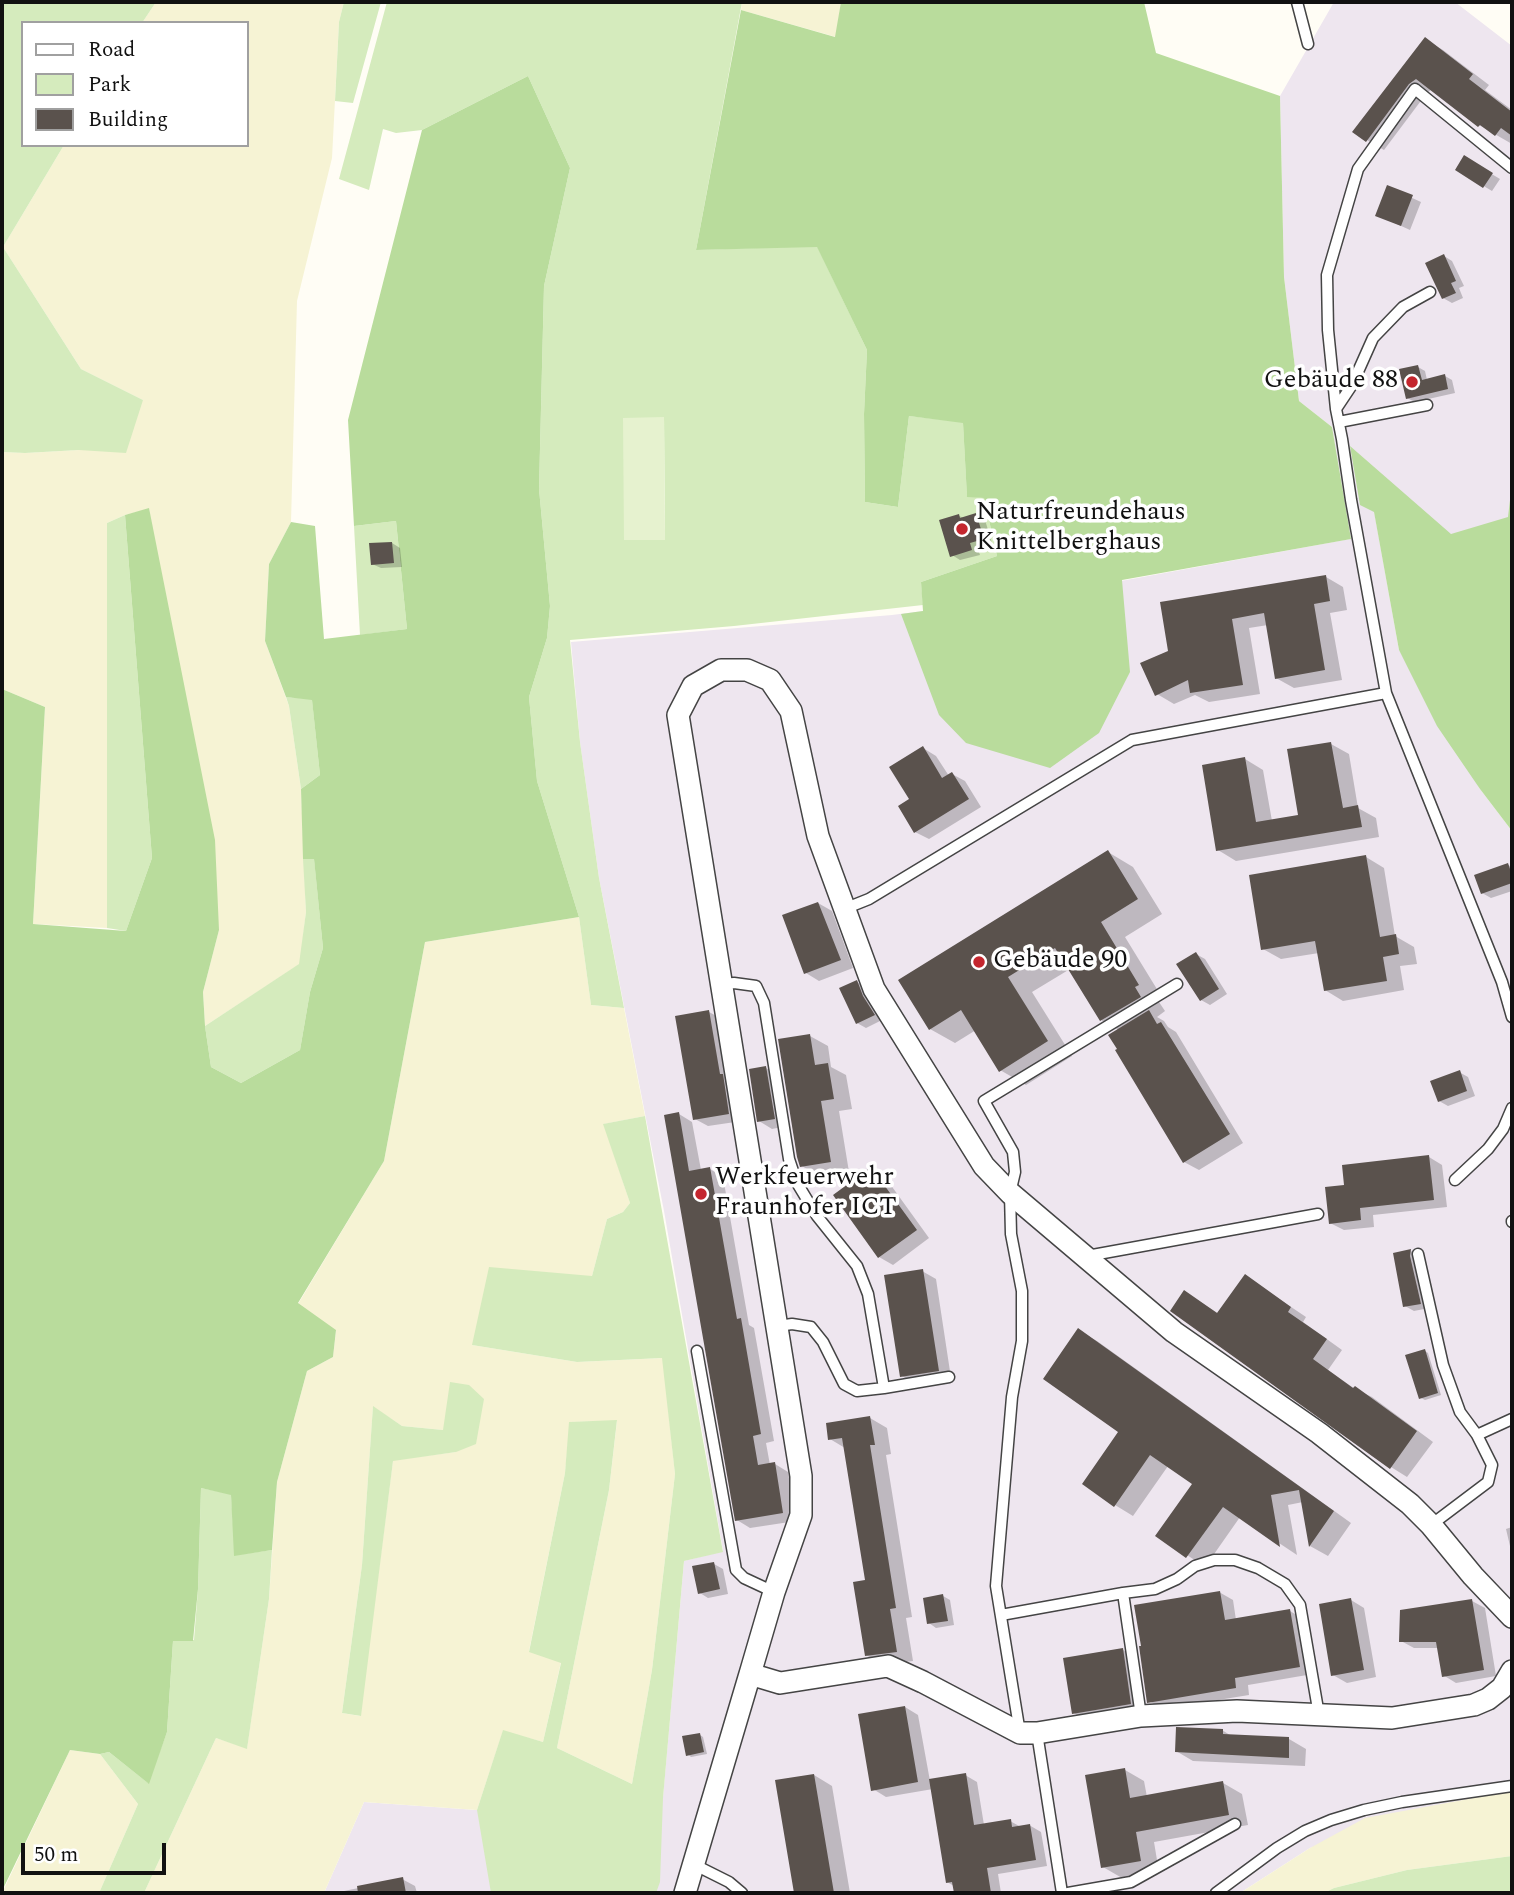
<!DOCTYPE html>
<html>
<head>
<meta charset="utf-8">
<style>
	body { margin:0 }
	#map { position:relative; width:1514px; height:1895px; overflow:hidden; background:#fffdf5; font-family:Spectral,serif }
	canvas { display:block }
	.frame { position:absolute; inset:0; border:4px solid #111; pointer-events:none }
	.legend { position:absolute; left:21px; top:21px; width:228px; height:126px; box-sizing:border-box; background:#fff; border:2px solid #a0a0a0; margin:0; padding:9px 12px; list-style:none; font-size:21px; color:#111 }
	.legend li { display:flex; align-items:center; gap:14px; height:35px }
	.legend b { width:35px; border:2px solid #a0a0a0 }
	.scale { position:absolute; left:21px; top:1843px; width:145px; height:32px; box-sizing:border-box; border:4px solid #111; border-top:0; padding-left:9px; font-size:21px; line-height:24px; white-space:nowrap; color:#111; -webkit-text-stroke:5px #fff; paint-order:stroke }
</style>
</head>
<body>
<div id="map">
<canvas width="1514" height="1895"></canvas>
<div class="frame"></div>
<ul class="legend">
<li><b style="height:9px;background:#fff"></b>Road</li>
<li><b style="height:19px;background:#d5ebbd"></b>Park</li>
<li><b style="height:19px;background:#5a524d"></b>Building</li>
</ul>
<div class="scale">50 m</div>
</div>
<script>
const c = document.querySelector('canvas').getContext('2d');
c.lineJoin = 'round';
function fillPath(path, color) { c.fillStyle = color; c.fill(path, 'evenodd'); }
const poly = rows => new Path2D(rows.map(r => 'M' + r).join(''));
function stroke(path, color, width, dash) { c.strokeStyle = color; c.lineWidth = width; c.lineCap = dash ? 'butt' : 'round'; c.setLineDash(dash || []); c.stroke(path); }
function write(font, color, halo, rows, align = 'center') {
  c.font = font + ' Spectral,serif'; c.lineWidth = 7; c.setLineDash([]); c.textBaseline = 'middle'; c.strokeStyle = halo; c.fillStyle = color; for (const [text, x, y, turn = 0] of rows) {
    c.save(); c.translate(x, y); c.rotate((+turn || 0) * Math.PI / 180); c.textAlign = isNaN(turn) ? turn : align; if (halo) c.strokeText(text, 0, 0); c.fillText(text, 0, 0); c.restore();
  }
}
fillPath(poly([
	[1334,2,1455,2,1512,46,1512,553,1374,511,1399,650,1480,789,1512,831,1512,1791,1310,1848,1240,1893,324,1893,364,1802,477,1810,663,1797,684,1561,723,1551,664,1211,599,878,580,742,571,642,892,615,1039,596,1350,539,1332,427,1299,401,1284,277,1280,96]
]), '#eee6ef');
fillPath(poly([
	[156,2,344,2,339,22,332,158,297,301,291,522,269,564,265,641,289,706,301,789,306,912,300,964,205,1026,203,992,219,930,149,509,125,515,107,523,107,928,33,924,45,707,2,689,2,557,3,539,2,538,2,452,25,453,79,450,143,400,81,369,3,247,64,145,247,145,247,23,142,23],
	[742,2,841,2,836,37,741,10],
	[579,917,591,1005,624,1008,645,1116,604,1124,630,1203,623,1212,607,1219,592,1276,472,1345,577,1362,663,1358,675,1474,652,1670,632,1784,557,1748,609,1490,617,1421,570,1422,565,1473,529,1651,561,1662,543,1742,503,1731,477,1810,364,1802,324,1893,144,1893,216,1738,247,1748,269,1599,277,1482,307,1371,333,1357,336,1331,298,1304,384,1161,425,942],
	[373,1407,402,1426,443,1430,456,1452,393,1460,360,1716,342,1713,362,1565],
	[70,1750,100,1754,138,1804,99,1893,2,1893],
	[1512,1791,1512,1856,1407,1870,1334,1888,1324,1893,1240,1893,1310,1848,1365,1818]
]), '#f6f3d4');
fillPath(poly([
	[2,2,156,2,142,23,23,23,23,145,64,145,3,247,81,369,143,400,126,453,79,450,25,453,2,452],
	[344,2,381,2,353,103,335,101,339,22],
	[387,2,742,2,696,250,817,246,867,350,864,414,865,502,898,507,909,416,963,422,967,496,984,498,997,556,921,582,923,605,734,626,570,640,580,742,599,878,624,1008,591,1005,579,917,537,781,529,697,547,638,550,606,539,489,544,286,570,168,528,76,422,130,396,133,383,129,369,190,339,179],
	[623,418,664,418,665,540],
	[125,515,152,858,126,931,107,928,107,523],
	[396,521,407,629,360,635,354,526],
	[286,697,312,699,320,775,301,789,289,706],
	[314,858,323,948,310,992,300,1050,241,1083,211,1067,205,1026,299,964,306,912,303,859],
	[645,1116,723,1552,684,1561,663,1798,660,1882,656,1893,491,1893,477,1810,503,1730,543,1742,561,1663,529,1652,565,1473,569,1422,617,1420,609,1490,557,1748,632,1784,652,1670,675,1474,662,1358,577,1362,472,1345,489,1267,592,1276,607,1219,623,1212,630,1203,603,1124],
	[450,1382,469,1385,484,1399,476,1444,456,1452,393,1461,361,1716,342,1713,362,1565,373,1406,402,1426,443,1430],
	[201,1488,231,1494,235,1555,272,1550,269,1599,247,1749,216,1738,144,1893,99,1893,138,1804,100,1754,109,1752,148,1783,167,1732,173,1641,194,1640,198,1589],
	[1512,1856,1512,1893,1324,1893,1334,1888,1407,1870]
]), '#d5ebbd');
fillPath(poly([
	[841,2,1144,2,1156,53,1280,96,1284,277,1299,401,1332,427,1351,539,1122,580,1130,672,1099,733,1050,768,966,743,939,715,901,614,923,611,921,582,997,556,984,498,967,497,963,423,909,416,898,507,865,502,864,414,867,350,817,247,696,250,741,10,835,37],
	[528,76,570,168,544,286,539,489,550,606,547,638,529,697,537,781,579,917,425,942,384,1161,298,1303,336,1330,333,1357,307,1371,277,1482,272,1550,234,1556,231,1495,201,1488,198,1589,193,1641,173,1641,167,1732,149,1784,109,1752,100,1754,70,1750,2,1891,2,689,45,707,33,924,126,931,152,858,125,515,149,508,215,840,219,930,203,992,205,1026,211,1067,241,1083,300,1050,310,992,323,948,314,859,303,859,301,789,320,775,312,700,286,697,265,641,269,564,291,522,315,526,324,639,407,629,396,521,354,526,348,420,422,130],
	[1350,446,1451,534,1508,517,1512,483,1512,831,1480,789,1437,726,1399,650,1374,512,1360,505]
]), '#b9dc9c');
fillPath(poly([
	[664,417,665,540,624,540,623,418]
]), '#e6f2cf');
fillPath(poly([
	[1426,40,1443,50,1489,85,1485,90,1512,110,1512,144,1479,125,1432,89,1426,94,1384,150,1367,140],
	[1465,158,1500,179,1492,191,1457,170],
	[1388,187,1421,202,1410,230,1377,215],
	[1444,256,1452,261,1464,286,1459,288,1463,298,1452,303,1443,298],
	[1418,367,1425,371,1427,380,1445,376,1452,380,1455,393,1415,402,1407,398],
	[976,514,985,520,992,543,977,547,980,555,960,560,952,555,959,516,964,518],
	[392,543,400,548,402,567,381,568,372,564],
	[1326,577,1343,587,1347,610,1330,613,1342,680,1294,688,1276,678,1268,625,1249,628,1260,694,1209,702,1195,695,1174,704,1157,694,1170,652,1162,603],
	[1331,744,1349,754,1358,808,1376,818,1379,837,1236,861,1218,850,1245,759,1263,770,1272,821,1300,817],
	[923,748,936,756,949,776,952,774,965,781,981,807,929,839,915,832,911,800],
	[1108,852,1133,867,1162,914,1125,937,1163,999,1159,1002,1165,1011,1157,1017,1164,1021,1168,1027,1176,1032,1243,1143,1199,1170,1184,1162,1119,1030,1101,1020,1070,969,1032,992,1072,1056,1026,1085,1000,1070,976,1030,955,1043,930,1029],
	[1366,857,1384,868,1395,936,1414,947,1417,964,1400,966,1404,990,1343,1001,1325,990,1319,953,1281,959,1263,949],
	[1508,865,1512,867,1512,891,1491,898,1482,893],
	[818,903,832,911,853,968,819,981,806,973],
	[1196,954,1205,959,1227,994,1210,1005,1201,1000],
	[857,982,865,987,882,1020,866,1028,857,1023],
	[709,1012,722,1019,742,1121,708,1126,695,1119],
	[810,1036,828,1046,831,1067,846,1075,852,1109,839,1111,849,1172,820,1177,802,1166],
	[766,1068,779,1076,787,1126,772,1129,759,1121],
	[1459,1072,1468,1077,1475,1096,1448,1106,1439,1101],
	[679,1114,692,1122,701,1170,710,1169,723,1177,749,1325,754,1328,774,1441,766,1443,770,1465,775,1464,788,1472,796,1521,750,1528,737,1520],
	[1429,1157,1442,1165,1447,1207,1373,1215,1374,1227,1344,1230,1330,1223,1346,1186],
	[871,1169,885,1177,929,1238,893,1265,879,1257],
	[1411,1251,1419,1256,1429,1308,1414,1311,1405,1306,1395,1254],
	[922,1271,936,1279,951,1378,915,1384,902,1376],
	[1245,1276,1306,1317,1303,1322,1342,1350,1328,1370,1355,1389,1372,1397,1433,1442,1407,1477,1391,1467,1185,1292,1219,1314],
	[1079,1331,1097,1341,1351,1523,1328,1556,1310,1546,1303,1502,1288,1505,1297,1555,1240,1517,1205,1567,1157,1535,1194,1484,1168,1466,1133,1516,1115,1505,1121,1432],
	[1425,1351,1428,1353,1441,1395,1425,1400,1421,1398],
	[870,1418,887,1428,891,1454,886,1455,912,1617,906,1618,913,1661,883,1665,866,1655,867,1582,845,1448,830,1439],
	[1512,1527,1512,1547,1510,1546,1506,1529],
	[714,1564,723,1569,728,1594,708,1598,700,1593],
	[1219,1592,1233,1600,1236,1620,1290,1611,1303,1619,1313,1674,1248,1685,1249,1695,1162,1709,1149,1701],
	[943,1596,950,1600,954,1625,936,1628,929,1623],
	[1351,1600,1364,1608,1376,1677,1347,1683,1333,1675],
	[1472,1601,1485,1608,1496,1676,1456,1683,1443,1675,1439,1648,1414,1648,1401,1641],
	[1123,1650,1136,1658,1144,1711,1087,1721,1074,1713],
	[905,1707,918,1715,930,1781,965,1775,977,1782,984,1825,1010,1821,1021,1827,1029,1825,1041,1832,1047,1866,998,1874,1001,1893,955,1893,954,1886,947,1882,933,1789,886,1797,873,1789],
	[1222,1730,1233,1737,1289,1739,1306,1749,1305,1766,1193,1761,1176,1751],
	[700,1735,703,1737,707,1754,691,1757,688,1754],
	[1125,1770,1144,1781,1147,1797,1223,1783,1242,1794,1248,1825,1154,1842,1159,1872,1122,1878,1103,1867],
	[814,1775,832,1786,850,1893,796,1893,778,1781],
	[402,1879,415,1886,417,1893,345,1893,344,1891]
]), '#0003');
fillPath(poly([
	[1425,37,1473,74,1469,79,1512,112,1512,136,1501,128,1495,136,1480,125,1478,127,1416,79,1409,84,1366,142,1352,132],
	[1464,155,1493,173,1483,188,1455,170],
	[1387,185,1413,195,1401,226,1375,216],
	[1444,254,1456,281,1451,283,1456,293,1442,299,1425,263],
	[1418,365,1422,380,1445,374,1448,389,1406,399,1399,369],
	[976,513,984,539,970,543,972,550,950,557,939,520,959,514,960,518],
	[392,542,394,563,371,565,369,543],
	[1326,575,1330,601,1314,604,1325,670,1275,679,1264,613,1232,619,1243,685,1190,693,1188,680,1155,696,1140,663,1168,651,1160,602],
	[1331,742,1343,808,1358,805,1362,827,1216,851,1202,765,1245,757,1256,822,1298,815,1287,749],
	[923,746,942,778,952,772,969,799,914,833,898,806,909,799,889,767],
	[1108,850,1138,899,1101,922,1139,985,1135,987,1141,997,1100,1021,1055,948,1008,977,1048,1041,999,1072,961,1010,929,1030,898,980],
	[1366,855,1380,937,1396,934,1399,954,1383,957,1387,981,1324,991,1315,941,1261,950,1249,875],
	[1508,863,1512,875,1512,883,1481,894,1474,875],
	[818,902,841,960,804,974,782,915],
	[1196,952,1219,989,1200,1001,1176,964],
	[857,980,863,996,875,1015,856,1024,839,988],
	[709,1010,720,1074,723,1074,729,1114,693,1120,675,1016],
	[1149,1010,1157,1024,1161,1022,1230,1134,1183,1163,1115,1050,1117,1049,1108,1035],
	[810,1034,815,1065,828,1063,834,1099,821,1101,831,1162,800,1167,797,1157,778,1039],
	[766,1066,775,1119,757,1122,749,1069],
	[1460,1070,1467,1091,1438,1102,1430,1081],
	[679,1112,689,1171,710,1167,737,1319,741,1318,761,1434,753,1436,758,1465,775,1462,783,1513,735,1521,664,1115],
	[1429,1155,1434,1200,1360,1208,1361,1220,1329,1224,1325,1187,1344,1185,1342,1165],
	[871,1167,917,1230,878,1258,833,1195],
	[1411,1249,1410,1256,1421,1304,1403,1307,1393,1253],
	[923,1269,939,1371,900,1377,884,1275],
	[1245,1274,1291,1307,1288,1312,1327,1339,1313,1359,1353,1388,1355,1386,1417,1431,1390,1469,1170,1311,1184,1290,1217,1313],
	[1078,1328,1334,1511,1309,1547,1299,1490,1271,1495,1280,1547,1223,1507,1186,1558,1155,1536,1192,1484,1150,1455,1114,1507,1082,1484,1118,1432,1043,1379],
	[1425,1349,1438,1393,1419,1399,1405,1355],
	[870,1416,875,1445,870,1445,896,1608,890,1609,897,1652,865,1656,853,1582,865,1580,842,1438,828,1440,826,1423],
	[714,1562,720,1589,698,1594,692,1566],
	[1220,1591,1225,1620,1290,1609,1300,1667,1235,1678,1236,1688,1147,1703,1139,1646,1141,1646,1134,1605],
	[943,1594,948,1621,927,1624,923,1598],
	[1351,1598,1364,1670,1331,1676,1319,1604],
	[1472,1599,1484,1670,1442,1677,1436,1642,1399,1642,1400,1610],
	[1123,1648,1131,1704,1072,1714,1063,1658],
	[905,1706,918,1782,871,1791,858,1714],
	[1176,1727,1223,1729,1223,1734,1289,1737,1289,1758,1175,1752],
	[700,1733,704,1752,686,1756,682,1736],
	[1125,1768,1130,1798,1223,1781,1229,1815,1136,1832,1141,1861,1101,1868,1085,1775],
	[966,1773,974,1825,1011,1819,1012,1827,1030,1824,1036,1860,987,1868,991,1893,954,1893,952,1882,946,1883,929,1779],
	[814,1774,834,1893,794,1893,775,1780],
	[403,1877,406,1893,358,1893,357,1886]
]), '#5a524d');
const lane = poly([
	[1297,2,1308,44],
	[1336,409,1352,385,1373,338,1403,307,1430,292],
	[1339,422,1427,405],
	[1386,693,1502,982,1512,1017],
	[844,909,869,899,1132,740,1386,693,1351,500,1342,439,1336,409,1328,330,1327,275,1358,169,1415,89,1512,168],
	[721,984,734,983,756,986,764,1003,789,1159,797,1183,817,1216,857,1266,868,1294,884,1388,857,1391,844,1384,823,1342,811,1327,792,1324,778,1326],
	[1455,1180,1488,1149,1503,1129,1512,1108],
	[1512,1221,1512,1222],
	[1418,1254,1443,1365,1460,1412,1477,1435],
	[1087,1256,1318,1214],
	[697,1351,736,1570,744,1578,774,1592],
	[884,1388,949,1377],
	[1431,1525,1488,1482,1492,1465,1477,1435,1512,1419],
	[1123,1593,1141,1716],
	[1001,1615,1123,1593,1155,1589,1177,1579,1195,1566,1214,1560,1235,1560,1258,1568,1285,1584,1300,1605,1319,1715],
	[1020,1733,996,1586,1012,1397,1022,1341,1022,1291,1011,1234,1010,1193,1015,1172,1013,1152,984,1101,1177,984],
	[1037,1733,1062,1893],
	[693,1864,729,1882,742,1893],
	[1068,1893,1131,1882,1235,1824],
	[1216,1893,1277,1848,1305,1831,1331,1820,1364,1810,1402,1802,1512,1786]
]);
const street = poly([
	[750,1674,774,1592,801,1515,801,1476,678,715,693,686,721,670,747,670,770,680,791,711,818,836,874,989,984,1166,1010,1193,1174,1332,1319,1433,1410,1504,1431,1525,1473,1576,1512,1617],
	[685,1893,750,1674,780,1683,888,1666,923,1682,1020,1733,1037,1733,1141,1716,1237,1711,1392,1718,1474,1705,1488,1699,1502,1688,1512,1671]
]);
stroke(lane, '#444', 13);
stroke(street, '#444', 24);
stroke(lane, '#fff', 10);
stroke(street, '#fff', 21);
for (const [x, y, r, color] of [
	[1412,382,7,"#c4262e"],
	[962,529,7,"#c4262e"],
	[979,962,7,"#c4262e"],
	[701,1194,7,"#c4262e"]
]) { const dot = new Path2D(); dot.arc(x, y, r, 0, 2 * Math.PI); c.fillStyle = color; c.fill(dot); stroke(dot, '#fff', 2.5); }
write('26px', '#111', '#fff', [
	["Gebäude 88",1398,382,"right"],
	["Naturfreundehaus",976,514],
	["Knittelberghaus",976,544],
	["Gebäude 90",993,962],
	["Werkfeuerwehr",715,1179],
	["Fraunhofer ICT",715,1209]
], 'left');
</script>
</body>
</html>
